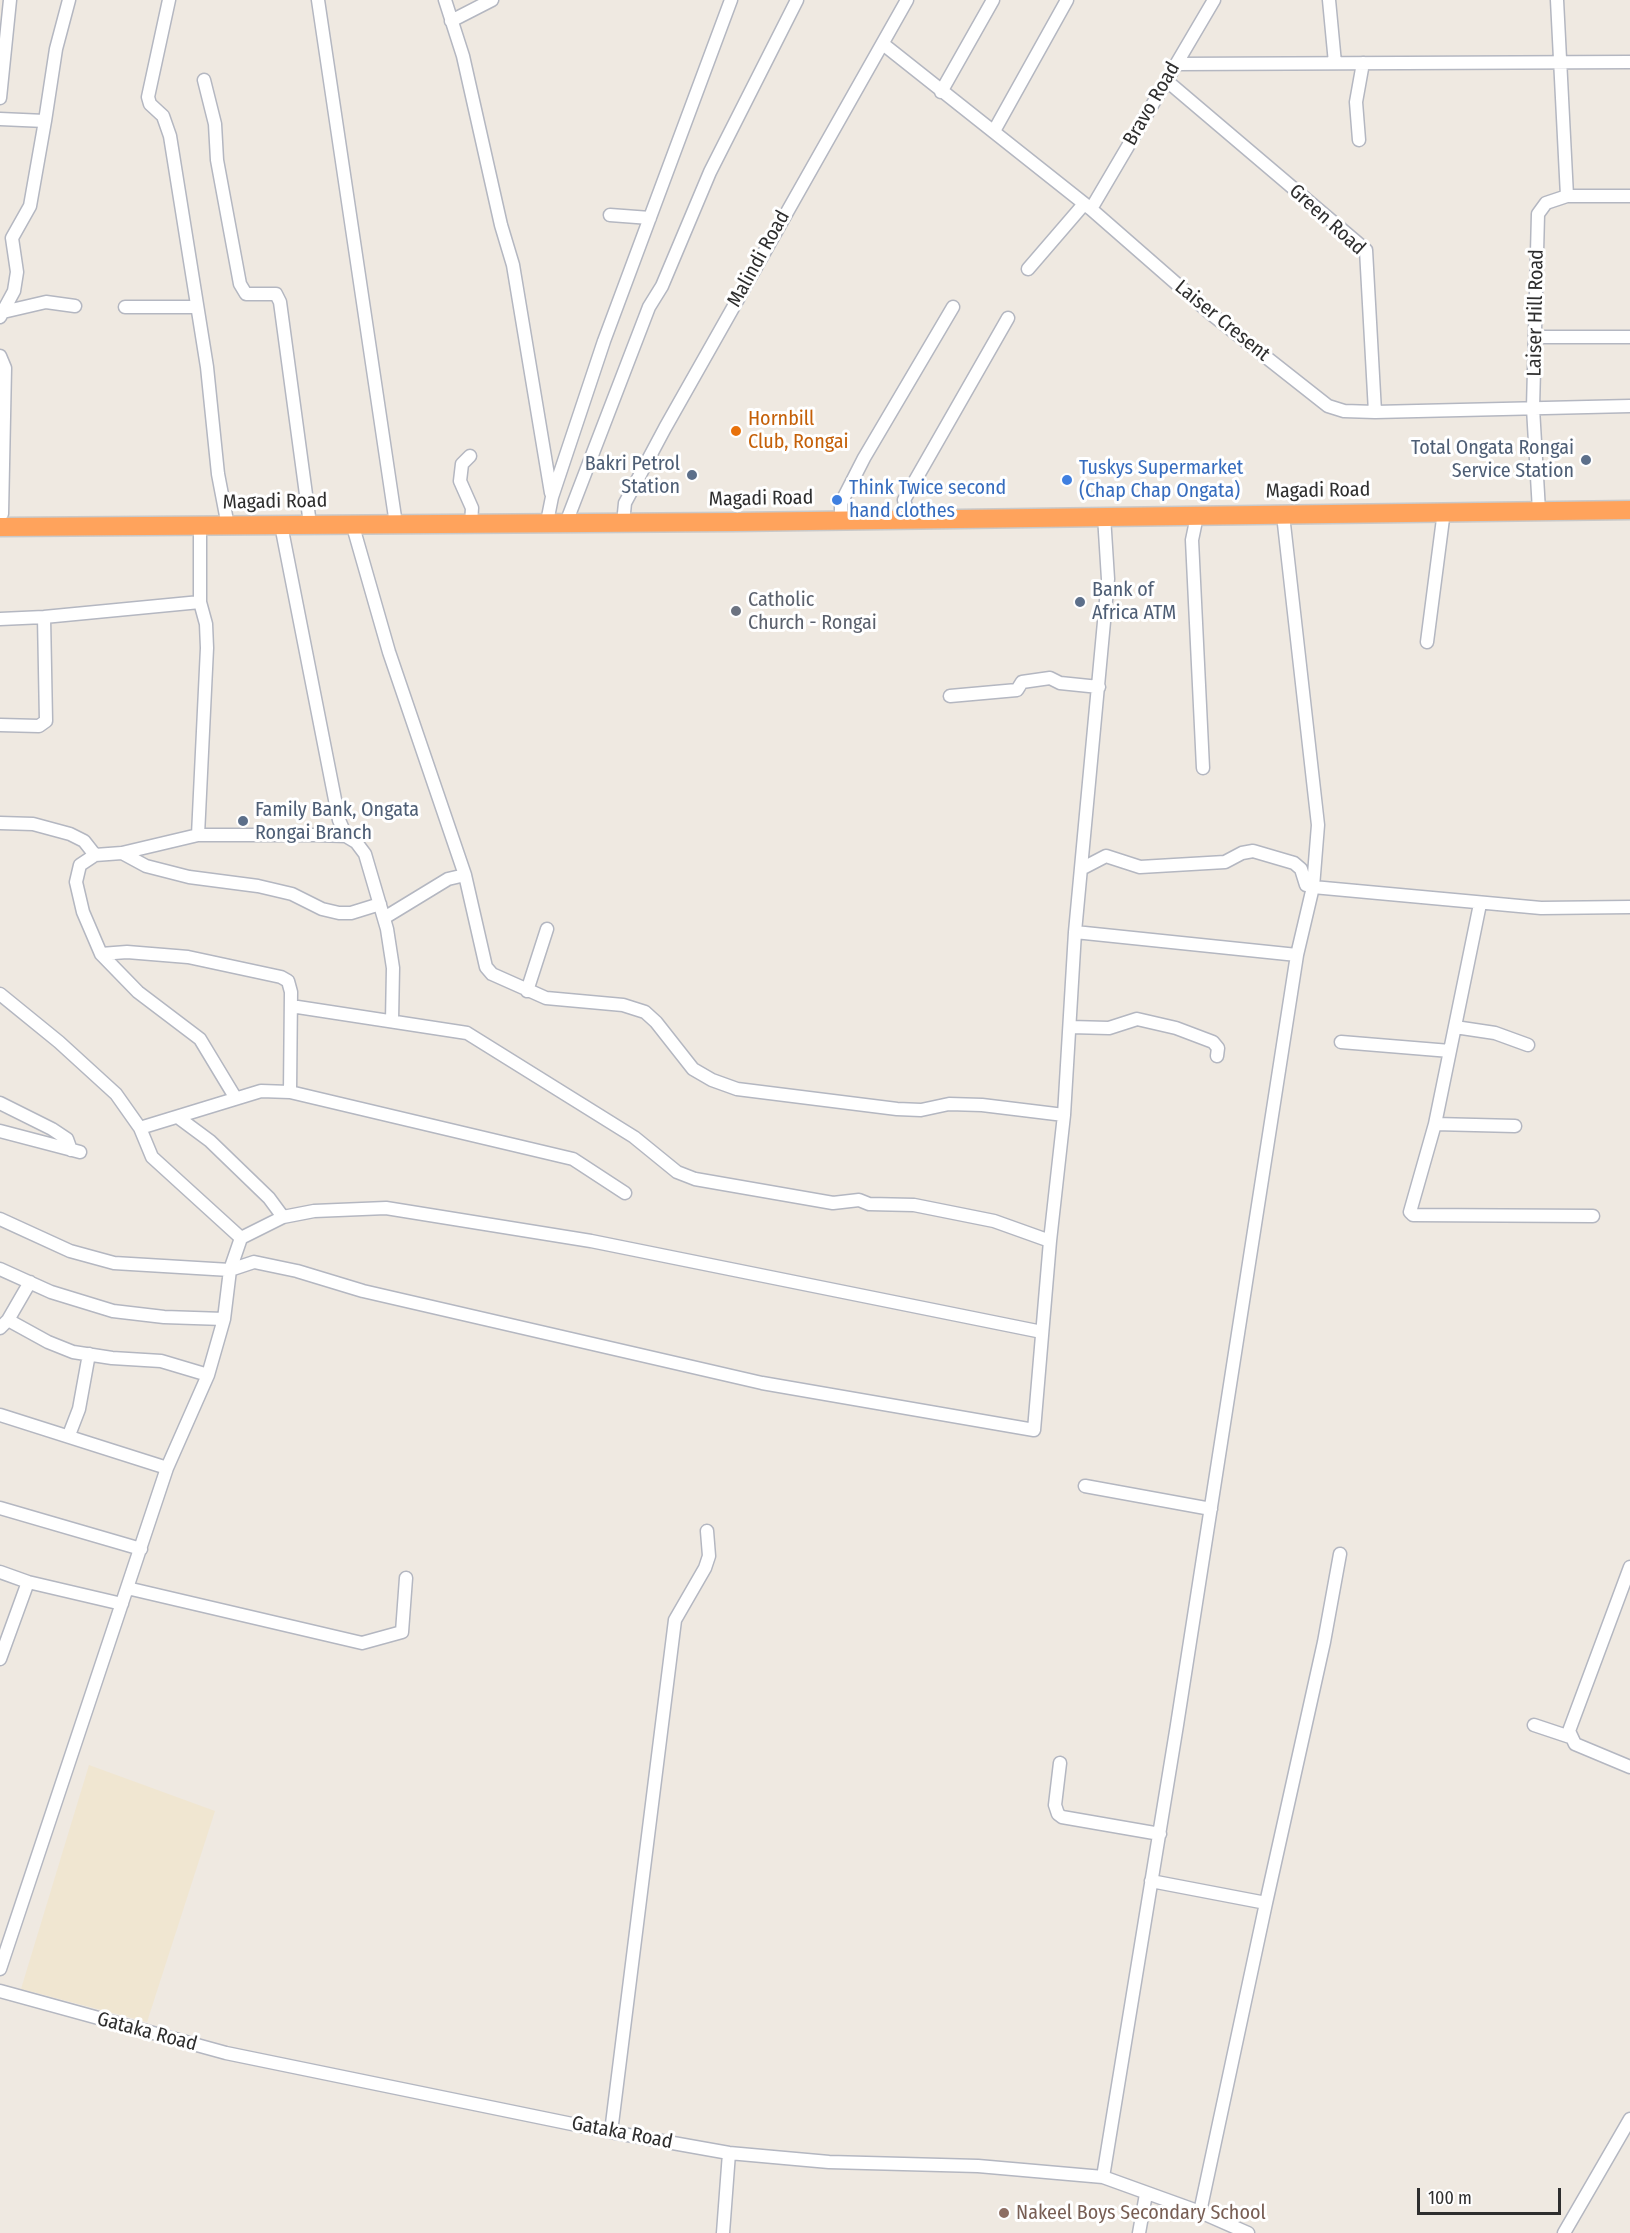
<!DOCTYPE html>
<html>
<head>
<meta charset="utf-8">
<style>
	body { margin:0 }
	#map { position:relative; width:1630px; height:2233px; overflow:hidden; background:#efe9e1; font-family:"Fira Sans Condensed",sans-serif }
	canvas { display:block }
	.scale { position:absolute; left:1417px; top:2188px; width:144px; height:27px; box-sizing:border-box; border:3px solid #2e2e2e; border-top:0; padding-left:8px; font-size:18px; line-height:21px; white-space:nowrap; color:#2e2e2e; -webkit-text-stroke:4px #fff; paint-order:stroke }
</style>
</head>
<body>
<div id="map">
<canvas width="1630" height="2233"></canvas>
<div class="scale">100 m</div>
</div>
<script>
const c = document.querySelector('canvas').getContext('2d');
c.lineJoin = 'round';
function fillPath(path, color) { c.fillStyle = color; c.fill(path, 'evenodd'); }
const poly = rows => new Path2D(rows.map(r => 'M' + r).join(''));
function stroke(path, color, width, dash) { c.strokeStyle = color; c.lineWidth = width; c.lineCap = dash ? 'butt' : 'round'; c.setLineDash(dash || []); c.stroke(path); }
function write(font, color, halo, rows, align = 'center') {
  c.font = font + ' "Fira Sans Condensed",sans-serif'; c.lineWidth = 6; c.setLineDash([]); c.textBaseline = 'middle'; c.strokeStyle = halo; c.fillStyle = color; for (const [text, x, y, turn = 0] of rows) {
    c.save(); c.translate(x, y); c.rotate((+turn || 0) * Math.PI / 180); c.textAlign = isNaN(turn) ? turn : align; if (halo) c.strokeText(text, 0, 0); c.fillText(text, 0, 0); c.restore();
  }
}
fillPath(poly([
	[89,1765,215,1811,147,2022,21,1989]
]), '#f0e6d1');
const minor = poly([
	[169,0,148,97,150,104,163,116,170,136,207,367,218,474,228,526],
	[318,0,396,524],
	[445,0,463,56,501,225,513,265,551,493],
	[1329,0,1335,63],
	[1557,0,1567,196],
	[451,21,492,0],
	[883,44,1091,209,1210,313,1328,406,1344,411,1375,412,1630,406],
	[1176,64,1630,62],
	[204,80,215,124,217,160,240,284,246,294,276,294,280,302,310,524],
	[1167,81,1366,250,1375,412],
	[941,92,993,0],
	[0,98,10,0],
	[0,119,45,121,56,49,69,0],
	[994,131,1067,0],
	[1359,140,1356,102,1363,63],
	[1091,209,1214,0],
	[610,215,650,218],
	[1028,269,1084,204],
	[125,307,196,307],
	[3,312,46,302,75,306],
	[0,317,14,291,17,272,12,238,30,206,45,121],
	[1536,337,1630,337],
	[0,356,5,368,2,514],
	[470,456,462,464,460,481,472,508,471,524],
	[1539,511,1533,408,1538,214,1546,203,1567,196,1630,196],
	[1197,516,1192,540,1203,768],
	[910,520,904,500,1008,318],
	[841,521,841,503,864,458,953,307],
	[547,522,552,497,604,341,731,0],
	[352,523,389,652,465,875,486,967,492,974,546,998,623,1005,645,1012,656,1022,693,1069,712,1080,737,1089,897,1109,921,1110,949,1104,982,1105,1064,1115],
	[566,523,649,307,662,286,710,172,797,0],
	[623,523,625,503,665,428,907,0],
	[281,525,339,820,346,836],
	[0,619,44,617,200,602],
	[1427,642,1444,511],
	[950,696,1017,690,1022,682,1050,678,1060,683,1099,687],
	[0,725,39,726,46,721,44,617],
	[0,823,33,824,70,834,84,841,95,855],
	[198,835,207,648,206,624,200,602,200,525],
	[122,853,146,866,189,877,258,886,292,894,322,909,339,913,351,913,380,904],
	[1081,869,1106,856,1140,867,1225,862,1242,853,1253,851,1294,863,1301,869,1306,885],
	[1313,887,1541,908,1630,907],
	[1480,904,1435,1124,1410,1212,1413,1215,1593,1216],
	[384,918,448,879,465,875],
	[1075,932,1297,955],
	[101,954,127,952,188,957,281,977,288,981,291,992,290,1092],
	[527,991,547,929],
	[0,994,59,1042,116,1094,140,1128,152,1157,241,1238],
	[291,1006,467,1033,634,1137,677,1172,695,1179,833,1203,859,1200,869,1204,914,1205,994,1221,1050,1241],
	[1070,1027,1109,1028,1137,1019,1176,1028,1213,1042,1218,1048,1217,1056],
	[1455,1027,1495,1033,1528,1045],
	[1341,1042,1450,1051],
	[235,1097,200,1039,138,992,101,954,83,912,76,882,80,865,95,855,122,853,198,835,317,835,346,836,356,842,365,854,387,929,393,968,392,1021],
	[0,1103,52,1129,67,1139,71,1150],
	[179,1118,210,1141,269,1198,283,1217],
	[1435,1124,1515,1126],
	[140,1128,261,1091,290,1092,573,1159,625,1193],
	[0,1131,80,1152],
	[0,1219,70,1251,114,1263,230,1270,254,1262,297,1271,363,1291,762,1383,1034,1430,1050,1241,1064,1115,1075,932,1108,579,1104,516],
	[0,1269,51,1292,113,1311,164,1317,224,1319],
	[8,1320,48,1342,73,1352,112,1358,161,1361,208,1375],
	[0,1328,8,1320,30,1282],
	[0,1415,167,1468],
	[69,1435,79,1409,89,1354],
	[1085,1486,1211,1509],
	[0,1508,141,1549],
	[1630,1567,1569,1731,1575,1744,1630,1767],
	[0,1572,28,1582,122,1604],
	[127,1588,362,1643,402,1632,406,1578],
	[0,1659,28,1582],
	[1534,1725,1570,1737],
	[1060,1763,1055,1805,1058,1814,1062,1817,1160,1834],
	[1151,1881,1266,1903,1200,2212],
	[1266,1903,1324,1642,1340,1554],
	[0,1969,167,1468,208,1375,224,1319,230,1270,241,1238,283,1217,314,1211,386,1208,591,1241,1042,1332],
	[0,1991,226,2053,611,2132,729,2153,829,2162,978,2166,1103,2177,1200,2212,1248,2233],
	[611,2132,675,1620,705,1568,709,1556,707,1531],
	[1103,2177,1177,1725,1297,955,1313,887,1318,825,1283,515],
	[723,2233,729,2153],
	[1139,2233,1146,2194],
	[1564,2233,1630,2119]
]);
const highway = poly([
	[0,527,734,522,1630,510]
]);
stroke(minor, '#b4b7c1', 15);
stroke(highway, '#c9c9c9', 21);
stroke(minor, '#fff', 12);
stroke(highway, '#ffa35c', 18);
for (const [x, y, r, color] of [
	[736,431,6,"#e8710a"],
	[1586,460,6,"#5c6f8a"],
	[692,475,6,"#5c6f8a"],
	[1067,480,6,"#3f7fe0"],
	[837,500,6,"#3f7fe0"],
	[1080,602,6,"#5c6f8a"],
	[736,611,6,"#6b7280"],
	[243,821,6,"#5c6f8a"],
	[1004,2213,6,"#8d6e63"]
]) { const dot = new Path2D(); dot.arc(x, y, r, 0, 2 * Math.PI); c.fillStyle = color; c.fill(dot); stroke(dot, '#fff', 2); }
write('20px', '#2e2e2e', '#fff', [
	["Bravo Road",1152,104,-60],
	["Green Road",1327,220,42],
	["Malindi Road",759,259,-61],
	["Laiser Hill Road",1536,313,-89],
	["Laiser Cresent",1222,321,39],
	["Magadi Road",1318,491,-1],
	["Magadi Road",761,499,-1],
	["Magadi Road",275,502,-1],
	["Gataka Road",147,2032,15],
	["Gataka Road",622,2133,11]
]);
write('20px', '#c56008', '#fff', [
	["Hornbill",748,419],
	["Club, Rongai",748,442]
], 'left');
write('20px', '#4e5e75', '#fff', [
	["Total Ongata Rongai",1574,448],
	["Service Station",1574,471],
	["Bakri Petrol",680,464],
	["Station",680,487],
	["Bank of",1092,590,"left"],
	["Africa ATM",1092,613,"left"],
	["Family Bank, Ongata",255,810,"left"],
	["Rongai Branch",255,833,"left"]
], 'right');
write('20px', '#366cbe', '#fff', [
	["Tuskys Supermarket",1079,468],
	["(Chap Chap Ongata)",1079,491],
	["Think Twice second",849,488],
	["hand clothes",849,511]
], 'left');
write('20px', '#5b616d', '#fff', [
	["Catholic",748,600],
	["Church - Rongai",748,623]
], 'left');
write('20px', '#785e54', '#fff', [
	["Nakeel Boys Secondary School",1016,2213]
], 'left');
</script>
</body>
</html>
